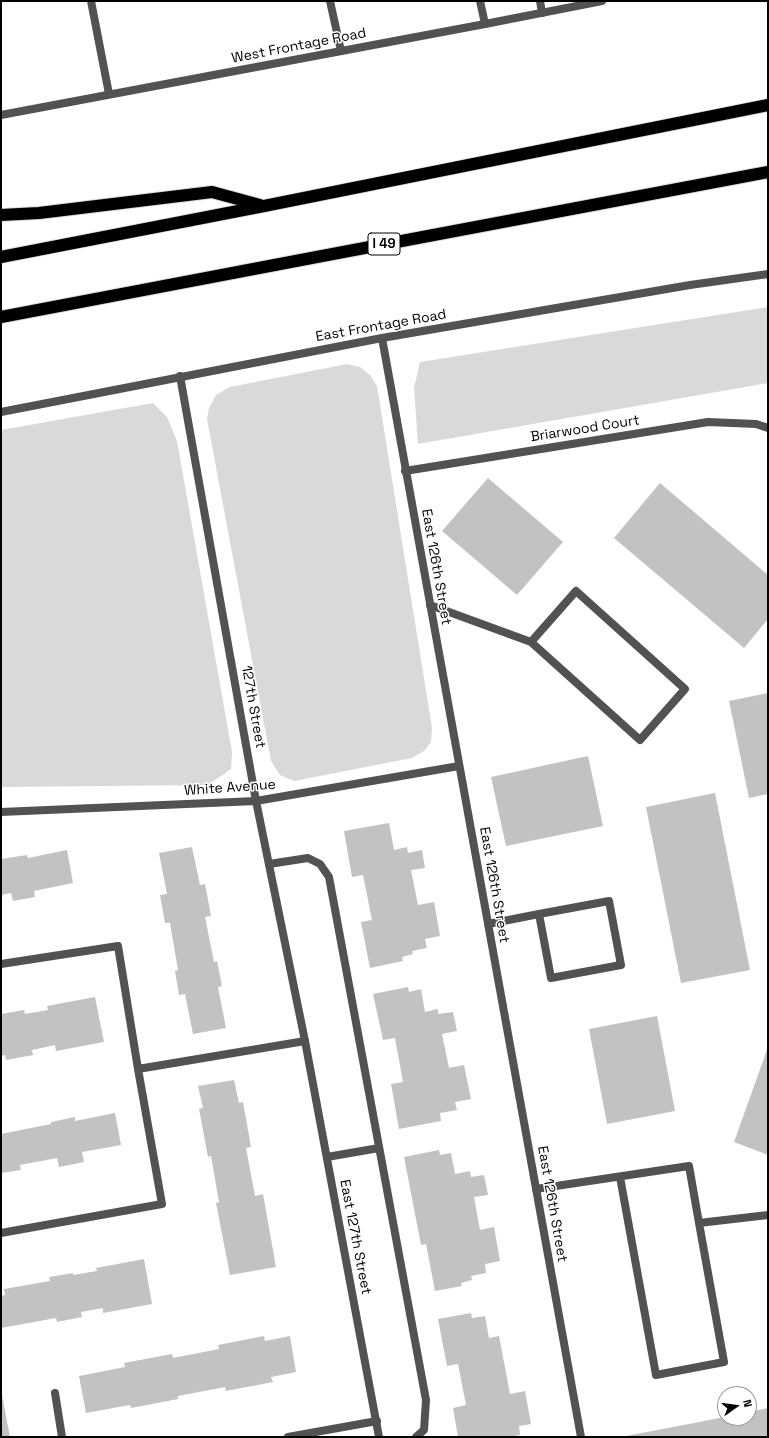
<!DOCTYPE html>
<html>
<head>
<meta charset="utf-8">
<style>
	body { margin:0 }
	#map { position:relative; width:769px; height:1438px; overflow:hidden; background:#fff; font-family:"Space Grotesk",sans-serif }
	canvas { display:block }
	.frame { position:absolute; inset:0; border:2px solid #000; pointer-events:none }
	.north { position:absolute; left:717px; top:1386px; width:40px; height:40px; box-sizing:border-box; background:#fff; border:1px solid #999; border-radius:50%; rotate:76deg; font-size:11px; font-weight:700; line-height:16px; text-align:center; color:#000 }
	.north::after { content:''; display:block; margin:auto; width:14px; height:18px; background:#000; clip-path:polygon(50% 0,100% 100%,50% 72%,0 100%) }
</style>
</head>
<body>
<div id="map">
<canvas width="769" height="1438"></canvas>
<div class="frame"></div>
<div class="north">N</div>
</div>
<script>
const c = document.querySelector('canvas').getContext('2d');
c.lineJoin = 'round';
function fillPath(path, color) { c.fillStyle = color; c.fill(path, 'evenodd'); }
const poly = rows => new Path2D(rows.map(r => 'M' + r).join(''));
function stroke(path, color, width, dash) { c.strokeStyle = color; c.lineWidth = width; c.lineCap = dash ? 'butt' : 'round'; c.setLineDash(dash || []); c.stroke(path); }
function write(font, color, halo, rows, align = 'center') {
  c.font = font + ' "Space Grotesk",sans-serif'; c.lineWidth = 3; c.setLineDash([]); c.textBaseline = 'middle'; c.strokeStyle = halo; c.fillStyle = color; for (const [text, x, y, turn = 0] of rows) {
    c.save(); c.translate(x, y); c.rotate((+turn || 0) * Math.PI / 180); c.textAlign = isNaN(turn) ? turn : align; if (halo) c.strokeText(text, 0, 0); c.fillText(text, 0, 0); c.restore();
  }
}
fillPath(poly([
	[768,307,768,383,418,444,414,388,420,362],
	[347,364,360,367,370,375,377,386,432,728,431,742,424,751,412,758,294,781,280,775,271,761,207,419,209,408,216,395,230,387],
	[153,403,167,417,177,441,232,752,231,769,208,785,1,787,1,430]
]), '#d9d9d9');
fillPath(poly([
	[488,478,563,542,517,595,442,531],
	[660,483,768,575,768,619,744,648,614,538],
	[768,693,768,794,749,798,729,701],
	[588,756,603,826,506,846,491,777],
	[715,793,750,970,681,983,646,807],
	[389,823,394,850,407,847,408,853,422,850,425,868,411,870,418,905,434,902,440,936,425,939,427,948,412,951,413,954,402,957,403,961,370,968,361,922,372,920,363,875,352,877,344,831],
	[192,847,200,885,205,884,211,916,205,917,214,962,217,961,222,986,218,987,226,1028,193,1034,185,994,179,995,175,971,178,970,170,923,165,923,160,895,167,894,159,853],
	[67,850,73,883,34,891,35,897,13,901,11,893,1,895,1,859,27,855,28,858],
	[408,987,409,992,421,989,425,1012,438,1009,438,1014,453,1012,457,1031,442,1034,449,1068,464,1065,471,1099,455,1102,457,1110,440,1113,441,1121,399,1129,391,1084,403,1082,395,1038,383,1040,373,994],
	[95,997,104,1042,56,1051,55,1045,32,1050,33,1055,6,1060,5,1055,1,1056,1,1014,24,1010,25,1014,48,1010,47,1006],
	[657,1016,675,1111,607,1124,589,1029],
	[768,1047,768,1155,734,1142],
	[234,1080,239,1103,243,1102,251,1147,246,1148,255,1196,263,1194,276,1267,230,1275,216,1203,219,1202,211,1156,208,1157,199,1109,203,1108,198,1086],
	[115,1113,121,1145,82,1152,84,1162,59,1167,57,1158,20,1165,21,1170,1,1173,1,1134,51,1124,51,1122,75,1117,75,1121],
	[439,1150,440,1155,451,1153,455,1174,470,1171,471,1177,484,1175,488,1195,474,1197,480,1230,494,1227,500,1261,485,1264,486,1273,471,1276,472,1280,461,1283,462,1286,435,1291,426,1244,421,1245,404,1157],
	[144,1259,152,1304,103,1313,103,1308,81,1312,82,1317,57,1322,56,1318,1,1328,1,1296,5,1295,4,1289,50,1281,49,1277,73,1273,73,1275,97,1271,96,1268],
	[471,1313,472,1318,485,1316,489,1338,499,1336,510,1394,525,1391,531,1424,519,1426,520,1435,510,1437,458,1437,453,1408,466,1405,458,1364,447,1366,438,1319],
	[264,1336,265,1341,290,1336,296,1372,271,1377,273,1382,226,1391,225,1387,178,1396,178,1399,131,1408,130,1405,86,1413,79,1376,125,1367,124,1363,172,1354,173,1358,219,1349,218,1345],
	[1,1395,2,1395,10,1437,1,1437],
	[768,1408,768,1437,621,1437,725,1417,725,1418,749,1418,749,1412]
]), '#c2c2c2');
const motorway = poly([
	[1,215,39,213,212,192,260,205],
	[1,257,264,206,768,105],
	[1,317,322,256,768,172]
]);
stroke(motorway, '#dbdbdb', 14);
stroke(poly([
	[330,1,341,51],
	[480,1,485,24],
	[540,1,542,13],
	[405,471,708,422,756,424,768,428],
	[576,591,685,689,640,740,531,642,576,591],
	[430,605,531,642],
	[269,864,308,858,320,864,329,877,426,1400,424,1430,416,1437],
	[488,924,539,914,609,901,621,965,551,978,539,914],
	[1,964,118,946,138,1069,162,1204,1,1233],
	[138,1069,305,1041],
	[327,1157,379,1148],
	[620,1177,656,1375,724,1362,699,1223],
	[536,1189,689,1166,699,1223,768,1215],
	[55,1393,62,1437],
	[288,1437,377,1421]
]), '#525252', 8);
stroke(poly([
	[91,1,109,94],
	[382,338,581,1437],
	[180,376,256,801,305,1041,379,1437],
	[1,812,256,801,459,766]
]), '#525252', 8);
stroke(poly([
	[1,115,485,24,602,1],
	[1,412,382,338,690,285,768,274]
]), '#525252', 8);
stroke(motorway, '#000', 12);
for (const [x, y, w] of [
	[384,244,32]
]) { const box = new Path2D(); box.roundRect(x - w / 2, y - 11, w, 22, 3); c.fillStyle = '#fff'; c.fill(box); stroke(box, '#000', 1); }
write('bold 13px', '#000', null, [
	["I 49",384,244]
]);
write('14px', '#000', '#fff', [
	["West Frontage Road",299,46,-11],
	["East Frontage Road",381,326,-10],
	["Briarwood Court",585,429,-9],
	["East 126th Street",436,567,80],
	["127th Street",253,707,80],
	["White Avenue",230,788,-4],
	["East 126th Street",494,885,80],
	["East 126th Street",552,1204,80],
	["East 127th Street",355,1237,79]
]);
</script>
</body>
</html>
